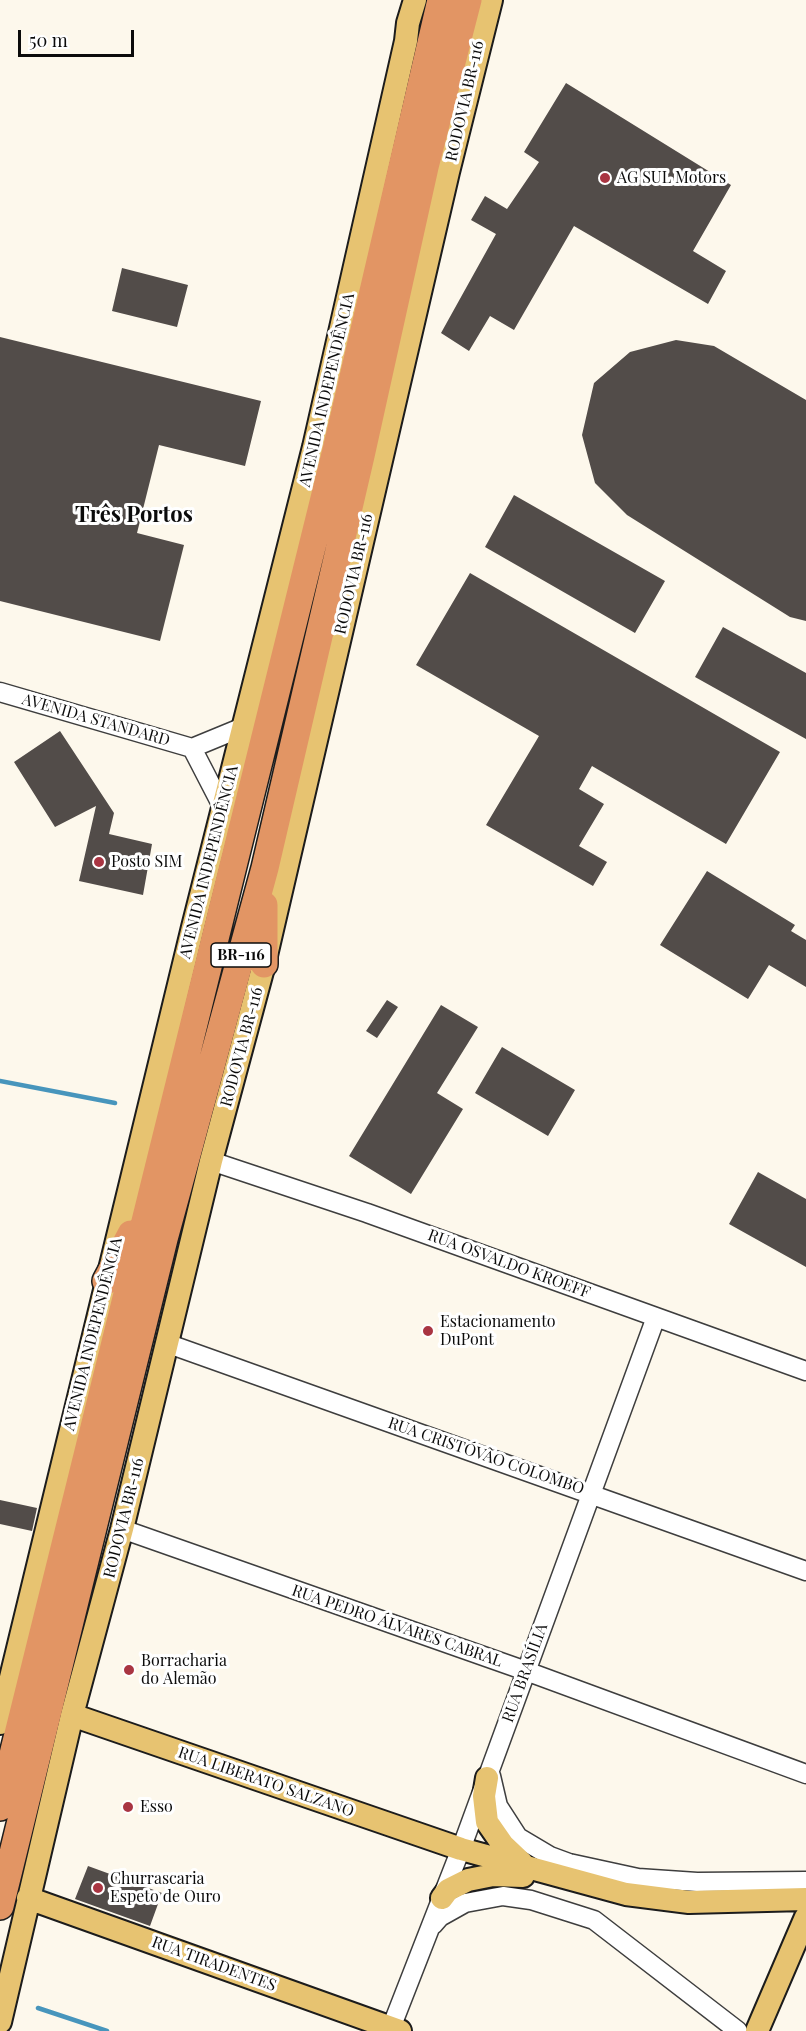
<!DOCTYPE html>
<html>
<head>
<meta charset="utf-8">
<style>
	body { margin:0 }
	#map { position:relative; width:806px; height:2031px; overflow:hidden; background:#fdf8ec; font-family:"Playfair Display",serif }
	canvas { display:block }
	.scale { position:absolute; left:18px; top:30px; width:116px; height:27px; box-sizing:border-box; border:3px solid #0b0b0b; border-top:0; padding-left:8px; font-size:18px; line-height:21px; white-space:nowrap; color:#0b0b0b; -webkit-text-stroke:4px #fff; paint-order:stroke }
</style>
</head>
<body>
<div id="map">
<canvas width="806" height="2031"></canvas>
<div class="scale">50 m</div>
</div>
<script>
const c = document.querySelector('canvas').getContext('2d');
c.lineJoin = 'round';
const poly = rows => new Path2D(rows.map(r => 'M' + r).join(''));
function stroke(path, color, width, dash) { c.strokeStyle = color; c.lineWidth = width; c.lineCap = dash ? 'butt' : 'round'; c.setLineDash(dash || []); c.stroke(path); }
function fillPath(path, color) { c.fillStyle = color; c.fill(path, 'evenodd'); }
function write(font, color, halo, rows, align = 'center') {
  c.font = font + ' "Playfair Display",serif'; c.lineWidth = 6; c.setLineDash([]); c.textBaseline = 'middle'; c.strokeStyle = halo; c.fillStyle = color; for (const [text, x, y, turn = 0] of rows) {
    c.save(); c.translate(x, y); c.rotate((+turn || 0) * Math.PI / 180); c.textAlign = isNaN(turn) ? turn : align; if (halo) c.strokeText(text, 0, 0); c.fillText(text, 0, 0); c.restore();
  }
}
stroke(poly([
	[0,1081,115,1103],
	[38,2008,107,2031]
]), '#4795bc', 4.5);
fillPath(poly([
	[566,83,731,185,693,251,726,271,708,304,574,226,514,330,490,316,469,351,441,333,496,234,471,220,485,196,507,209,539,162,524,152],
	[122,268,188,285,177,327,112,311],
	[0,337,261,401,245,466,159,445,137,533,184,545,160,641,0,601],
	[676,340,714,346,806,400,806,621,790,617,627,515,595,483,582,435,594,383,630,352],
	[514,495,665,581,635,633,485,547],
	[470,573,780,752,726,844,592,766,579,789,604,804,579,846,607,862,593,886,486,825,539,736,416,665],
	[723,627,806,673,806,739,695,677],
	[60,731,114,813,109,834,152,844,143,895,79,881,96,806,55,827,14,762],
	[707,871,795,925,791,931,806,940,806,987,769,965,748,999,660,945],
	[387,1000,398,1007,377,1038,366,1031],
	[441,1005,478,1027,437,1093,463,1109,411,1194,349,1156],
	[502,1047,575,1090,548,1136,475,1093],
	[758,1172,806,1199,806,1267,729,1224],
	[0,1500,37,1508,32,1531,0,1524],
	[88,1866,162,1893,150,1926,75,1899]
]), '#524c49');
const minor = poly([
	[0,692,192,748,243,727],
	[192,748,223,808],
	[211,1161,367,1213,806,1371],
	[166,1343,806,1571],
	[122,1529,526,1671,806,1774],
	[491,1776,498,1806,518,1837,550,1856,569,1863,638,1878,697,1882,806,1881],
	[433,1925,440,1917,465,1903,503,1896,531,1900,594,1920,738,2031],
	[391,2028,464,1841,656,1317]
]);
const major = poly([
	[72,1715,461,1849,626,1894,689,1902,806,1899],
	[0,1723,193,927,314,447,406,41,408,23,415,0],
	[487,1778,484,1796,487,1822,503,1845,522,1863],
	[28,1898,400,2031],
	[442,1898,448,1890,468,1880,493,1875,523,1876],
	[0,2022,72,1715,122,1529,211,1161,264,964,448,172,491,0],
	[757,2031,806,1917]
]);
const highway = poly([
	[264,964,264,905],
	[106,1281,131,1234],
	[0,1807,336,450,441,0],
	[0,1906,164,1239,265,868,361,456,425,167,468,0]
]);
stroke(minor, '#3e3e3e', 21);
stroke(major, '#1c1c1c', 26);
stroke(highway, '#1c1c1c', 30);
stroke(minor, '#fff', 18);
stroke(major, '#e7c371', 22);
stroke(highway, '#e29564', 27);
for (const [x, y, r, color] of [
	[605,178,6,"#a93542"],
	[99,862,6,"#a93542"],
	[428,1331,6,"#a93542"],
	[129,1670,6,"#a93542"],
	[128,1807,6,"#a93542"],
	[98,1888,6,"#a93542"]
]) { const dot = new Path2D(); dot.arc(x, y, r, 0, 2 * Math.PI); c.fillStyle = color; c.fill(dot); stroke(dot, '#fff', 2); }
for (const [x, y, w] of [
	[241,955,60]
]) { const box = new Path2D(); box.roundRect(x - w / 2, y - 12, w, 24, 4.5); c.fillStyle = '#fff'; c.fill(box); stroke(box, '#0b0b0b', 1.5); }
write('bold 15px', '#0b0b0b', null, [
	["BR-116",241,955]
]);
write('16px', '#0b0b0b', '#fff', [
	["RODOVIA BR-116",465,101,-77],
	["AVENIDA INDEPENDÊNCIA",327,390,-77],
	["RODOVIA BR-116",354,574,-77],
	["AVENIDA STANDARD",96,720,16],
	["AVENIDA INDEPENDÊNCIA",209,862,-76],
	["RODOVIA BR-116",242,1047,-75],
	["RUA OSVALDO KROEFF",509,1264,20],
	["AVENIDA INDEPENDÊNCIA",93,1334,-76],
	["RUA CRISTÓVÃO COLOMBO",486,1456,19],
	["RODOVIA BR-116",124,1518,-76],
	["RUA PEDRO ÁLVARES CABRAL",397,1626,19],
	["RUA BRASÍLIA",525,1673,-70],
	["RUA LIBERATO SALZANO",266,1782,19],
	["RUA TIRADENTES",214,1964,20]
]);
write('16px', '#0b0b0b', '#fff', [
	["AG SUL Motors",617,178],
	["Posto SIM",111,862],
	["Estacionamento",440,1322],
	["DuPont",440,1340],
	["Borracharia",141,1661],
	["do Alemão",141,1679],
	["Esso",140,1807],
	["Churrascaria",110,1879],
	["Espeto de Ouro",110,1897]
], 'left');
write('bold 22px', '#0b0b0b', '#fff', [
	["Três Portos",134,515]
]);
</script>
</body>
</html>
